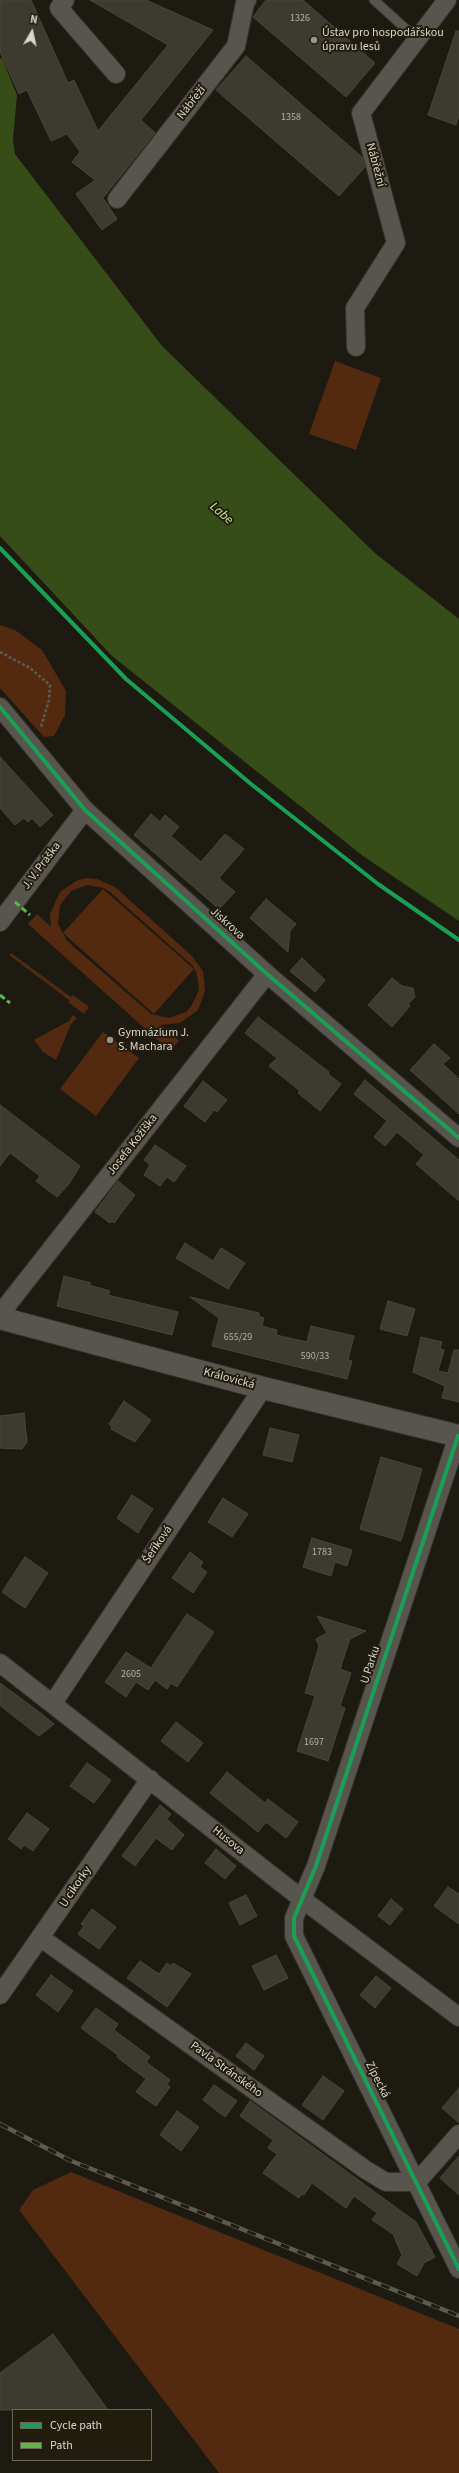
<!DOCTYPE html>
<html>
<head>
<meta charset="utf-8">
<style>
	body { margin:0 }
	#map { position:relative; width:459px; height:2473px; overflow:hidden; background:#1d1a12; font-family:"Source Sans 3",sans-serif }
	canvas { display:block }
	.legend { position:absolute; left:12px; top:2409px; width:140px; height:52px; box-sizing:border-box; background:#221c0d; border:1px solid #6c6659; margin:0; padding:5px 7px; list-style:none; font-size:12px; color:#dad6cc }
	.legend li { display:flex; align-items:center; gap:8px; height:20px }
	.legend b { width:20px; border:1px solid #6c6659 }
	.north { position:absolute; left:12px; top:12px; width:40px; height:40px; -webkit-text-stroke:3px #221c0d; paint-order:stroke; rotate:9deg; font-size:11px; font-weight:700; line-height:16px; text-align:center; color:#dad6cc }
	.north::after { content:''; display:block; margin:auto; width:14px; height:18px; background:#dad6cc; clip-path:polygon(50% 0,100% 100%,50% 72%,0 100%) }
</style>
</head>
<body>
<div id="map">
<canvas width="459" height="2473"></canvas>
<ul class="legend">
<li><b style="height:5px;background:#1a9f57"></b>Cycle path</li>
<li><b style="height:5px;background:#58b947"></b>Path</li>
</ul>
<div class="north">N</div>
</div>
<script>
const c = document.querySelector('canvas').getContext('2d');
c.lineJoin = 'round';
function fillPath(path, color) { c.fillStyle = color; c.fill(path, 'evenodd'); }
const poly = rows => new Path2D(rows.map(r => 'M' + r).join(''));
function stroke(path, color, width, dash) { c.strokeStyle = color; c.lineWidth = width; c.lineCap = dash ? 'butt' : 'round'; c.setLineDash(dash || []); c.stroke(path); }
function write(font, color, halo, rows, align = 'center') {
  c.font = font + ' "Source Sans 3",sans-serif'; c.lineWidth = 4; c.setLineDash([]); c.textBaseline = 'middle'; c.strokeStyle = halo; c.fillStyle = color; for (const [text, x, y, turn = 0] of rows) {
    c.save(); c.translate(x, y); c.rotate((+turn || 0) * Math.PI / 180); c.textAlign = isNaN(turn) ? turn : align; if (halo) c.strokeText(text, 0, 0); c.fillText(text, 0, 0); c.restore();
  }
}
fillPath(poly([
	[335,361,381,378,356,450,309,434],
	[0,625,15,630,42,650,66,691,65,715,54,736,44,737,0,688],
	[86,878,97,879,115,887,192,956,203,971,205,991,198,1010,180,1023,161,1025,179,1041,170,1051,28,924,37,914,51,927,50,914,60,892,76,881],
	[87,885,104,888,111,893,193,966,197,974,199,990,192,1005,186,1012,169,1018,151,1014,67,941,58,924,60,905,71,891],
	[103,889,194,969,154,1014,63,933],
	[11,953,71,997,73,995,89,1007,84,1014,68,1002,69,1000,9,955],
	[73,1015,77,1018,71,1024,56,1060,43,1052,34,1040,69,1021],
	[103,1032,139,1058,96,1116,60,1089],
	[71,2172,459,2329,459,2473,219,2473,19,2210,33,2190]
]), '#532a0f');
fillPath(poly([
	[2,58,17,95,13,140,15,154,162,346,376,554,459,619,459,921,363,856,112,656,0,536,0,59]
]), '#374d18');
const building = poly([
	[0,0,31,0,68,83,74,80,98,131,168,45,90,0,146,0,213,30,141,120,155,133,103,198,117,219,102,230,76,194,95,180,72,162,80,152,67,134,51,141,27,90,19,94,0,52,0,0],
	[266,0,303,0,375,63,346,97,253,17,266,0],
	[456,31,459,31,459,115,456,125,428,115,456,31],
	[246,56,362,157,365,167,339,196,216,90,246,56],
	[0,757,53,815,40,827,32,818,28,822,24,818,15,825,0,808,0,757],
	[151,814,160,822,165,815,179,827,171,836,201,862,225,834,244,849,219,878,235,892,219,909,134,835,151,814],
	[266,899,296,924,290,931,288,952,250,918,266,899],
	[302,958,325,980,315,992,290,971,302,958],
	[392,978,402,986,413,988,415,997,408,1004,410,1006,392,1027,368,1005,392,978],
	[258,1017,329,1072,328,1074,341,1084,320,1111,298,1093,300,1091,269,1066,277,1058,245,1033,258,1017],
	[434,1044,450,1058,443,1064,459,1079,459,1114,410,1070,434,1044],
	[365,1080,459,1160,459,1201,416,1164,424,1155,397,1132,385,1146,374,1137,387,1121,354,1094,365,1080],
	[203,1081,227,1100,217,1112,214,1110,205,1122,184,1106,203,1081],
	[0,1105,80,1166,69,1184,57,1197,36,1181,40,1176,10,1153,0,1166,0,1105],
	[155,1145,186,1166,174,1182,167,1177,160,1186,144,1175,150,1165,144,1160,155,1145],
	[118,1181,135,1195,114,1223,112,1221,110,1223,95,1212,118,1181],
	[185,1243,213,1261,221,1248,245,1263,228,1289,176,1258,185,1243],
	[64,1276,91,1283,89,1285,110,1291,108,1295,178,1312,172,1335,57,1306,64,1276],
	[190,1297,259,1313,259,1316,264,1318,262,1326,277,1330,276,1335,307,1342,311,1326,354,1336,348,1360,352,1361,347,1379,212,1346,219,1318,190,1297],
	[388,1301,415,1309,407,1336,380,1329,388,1301],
	[421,1337,442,1342,440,1349,444,1350,438,1371,448,1373,454,1350,459,1350,459,1402,442,1398,445,1386,413,1372,421,1337],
	[124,1401,151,1420,135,1442,111,1429,112,1427,109,1424,124,1401],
	[24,1413,27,1442,22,1449,0,1448,0,1416,24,1413],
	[270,1428,299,1435,292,1462,263,1455,270,1428],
	[381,1457,422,1469,401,1541,360,1529,381,1457],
	[132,1495,153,1509,138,1533,117,1518,132,1495],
	[223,1498,248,1514,232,1537,208,1522,223,1498],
	[312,1538,352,1550,347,1566,335,1562,331,1576,303,1567,312,1538],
	[190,1552,203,1562,200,1567,207,1572,193,1593,172,1578,190,1552],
	[25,1557,48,1573,25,1608,2,1592,25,1557],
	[187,1614,214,1632,177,1687,171,1683,167,1689,155,1680,148,1690,136,1682,126,1697,105,1682,126,1652,151,1668,187,1614],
	[317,1616,366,1631,350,1639,340,1669,351,1673,340,1706,345,1708,328,1761,297,1751,315,1696,305,1693,319,1646,316,1639,327,1633,317,1616],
	[0,1683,38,1711,54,1724,39,1736,7,1711,0,1705,0,1683],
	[176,1722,203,1743,188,1762,161,1741,176,1722],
	[87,1763,111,1780,94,1803,70,1786,87,1763],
	[227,1772,265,1803,268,1799,298,1822,286,1838,266,1822,258,1832,210,1793,227,1772],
	[160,1805,171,1814,167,1819,184,1835,172,1850,156,1838,135,1866,122,1856,160,1805],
	[27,1813,49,1829,33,1851,24,1845,21,1849,8,1839,27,1813],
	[216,1849,236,1866,225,1879,205,1863,216,1849],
	[448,1887,459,1894,459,1924,434,1906,448,1887],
	[246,1895,257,1916,240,1925,229,1903,246,1895],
	[391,1899,403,1909,390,1925,378,1916,391,1899],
	[92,1909,116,1927,99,1949,78,1934,84,1926,81,1924,92,1909],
	[276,1955,288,1978,264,1990,252,1966,276,1955],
	[140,1961,159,1974,167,1963,171,1966,173,1963,191,1974,167,2007,127,1978,140,1961],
	[51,1975,73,1991,58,2012,36,1995,51,1975],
	[376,1976,391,1988,375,2008,360,1995,376,1976],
	[96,2008,118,2024,114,2030,150,2057,146,2062,170,2080,167,2084,170,2087,156,2106,136,2092,146,2079,117,2057,118,2055,81,2028,96,2008],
	[246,2043,264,2056,254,2070,236,2056,246,2043],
	[323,2076,344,2091,323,2120,302,2105,323,2076],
	[214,2085,237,2101,225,2117,203,2100,214,2085],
	[459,2088,459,2123,442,2108,459,2088],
	[250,2101,416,2222,435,2257,424,2263,417,2276,397,2264,402,2255,393,2234,372,2220,377,2213,354,2196,346,2208,312,2183,304,2195,301,2194,299,2198,263,2173,277,2154,268,2148,273,2140,240,2116,250,2101],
	[177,2111,199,2127,181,2151,160,2135,177,2111],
	[459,2156,459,2195,440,2178,459,2156],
	[53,2334,108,2410,0,2410,0,2373,53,2334]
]);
fillPath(building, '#3d3b2f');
stroke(building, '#47463f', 1);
const lane = poly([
	[374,0,417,39]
]);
const street = poly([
	[65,0,59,8,116,74],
	[117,199,236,46,245,3,247,0],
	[356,347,355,308,396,243,361,113,447,0],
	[0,707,85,810,267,974,459,1138],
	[0,922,85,810],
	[3,1318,8,1304,267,974],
	[458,1436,316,1866,294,1918,294,1936,459,2269],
	[0,1663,302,1899,459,2017],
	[53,1703,263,1388],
	[41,1938,366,2170,386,2182,417,2182,459,2134],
	[0,1995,150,1779]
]);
const secondary = poly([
	[0,1318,263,1388,459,1436]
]);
stroke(lane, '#35332d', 11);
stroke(street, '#35332d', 20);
stroke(secondary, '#35332d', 24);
stroke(poly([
	[0,652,30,668,50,685,49,700,41,727]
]), '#5e5b56', 2.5, [3, 2]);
stroke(lane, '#57554e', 9);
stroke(street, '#57554e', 18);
stroke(secondary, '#57554e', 22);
const rail = poly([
	[0,2124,69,2160,459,2316]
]);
stroke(rail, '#5d5a53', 4.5);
stroke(rail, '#221c0d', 3, [9]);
stroke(poly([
	[15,902,30,915],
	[0,995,10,1003]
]), '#58b947', 3, [6, 3]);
stroke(poly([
	[0,548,126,679,251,784,378,884,459,940],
	[0,707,85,810,267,974,459,1138],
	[458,1436,316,1866,294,1918,294,1936,459,2269]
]), '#1a9f57', 4);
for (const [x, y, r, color] of [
	[314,40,4,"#98948b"],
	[110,1040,4,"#98948b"]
]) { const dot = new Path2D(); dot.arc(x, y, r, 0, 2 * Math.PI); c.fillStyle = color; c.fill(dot); stroke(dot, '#221c0d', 1.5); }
write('10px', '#b3afa5', null, [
	["1326",300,19],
	["1358",291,118],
	["655/29",238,1338],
	["590/33",315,1357],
	["1783",322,1553],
	["2605",131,1675],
	["1697",314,1743]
]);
write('12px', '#dad6cc', '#221c0d', [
	["Ústav pro hospodářskou",322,33],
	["úpravu lesů",322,47],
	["Gymnázium J.",118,1033],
	["S. Machara",118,1047]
], 'left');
write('12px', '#dad6cc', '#221c0d', [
	["Nábřeží",192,103,-52],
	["Nábřežní",375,165,75],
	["J. V. Práška",42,866,-53],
	["Jiskrova",227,924,42],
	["Josefa Kožíška",133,1145,-52],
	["Královická",229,1379,15],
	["Šeříková",158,1545,-56],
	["U Parku",371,1665,-72],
	["Husova",228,1841,39],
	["U cikorky",76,1887,-56],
	["Pavla Stránského",226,2070,36],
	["Zípecká",377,2080,63]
]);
write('italic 13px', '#c4ed98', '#221c0d', [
	["Labe",221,514,41]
]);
</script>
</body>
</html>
